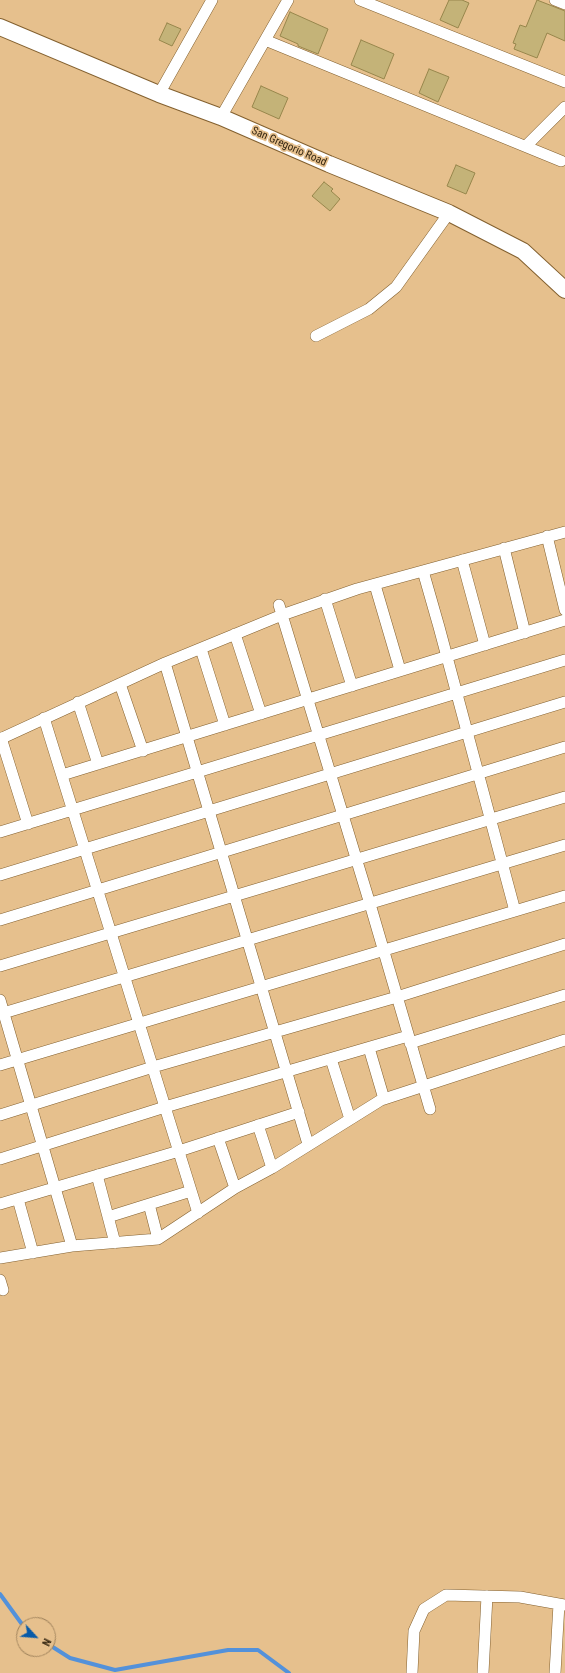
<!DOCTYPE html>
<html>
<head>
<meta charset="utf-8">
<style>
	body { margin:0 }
	#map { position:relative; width:565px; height:1673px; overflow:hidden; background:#e6c08d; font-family:"Roboto Condensed",sans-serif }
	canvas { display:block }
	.north { position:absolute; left:16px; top:1617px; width:40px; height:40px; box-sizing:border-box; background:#e6c08d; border:1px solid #a0835c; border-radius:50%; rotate:116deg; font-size:11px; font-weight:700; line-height:16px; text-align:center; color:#362712 }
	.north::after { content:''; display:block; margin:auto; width:14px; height:18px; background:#075aa8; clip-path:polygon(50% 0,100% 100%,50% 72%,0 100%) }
</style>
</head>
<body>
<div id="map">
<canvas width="565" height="1673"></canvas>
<div class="north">N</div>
</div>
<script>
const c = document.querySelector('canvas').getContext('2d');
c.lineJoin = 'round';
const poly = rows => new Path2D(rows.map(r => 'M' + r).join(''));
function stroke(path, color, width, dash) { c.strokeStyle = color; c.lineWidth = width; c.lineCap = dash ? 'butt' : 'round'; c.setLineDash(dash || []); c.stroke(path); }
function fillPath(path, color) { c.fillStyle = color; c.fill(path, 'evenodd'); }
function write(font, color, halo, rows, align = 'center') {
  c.font = font + ' "Roboto Condensed",sans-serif'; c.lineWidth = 3.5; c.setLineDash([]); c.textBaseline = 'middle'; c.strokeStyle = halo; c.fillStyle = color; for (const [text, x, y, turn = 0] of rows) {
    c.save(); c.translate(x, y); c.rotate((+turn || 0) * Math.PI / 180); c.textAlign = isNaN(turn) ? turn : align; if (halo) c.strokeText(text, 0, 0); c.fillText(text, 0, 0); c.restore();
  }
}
stroke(poly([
	[0,1594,24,1627],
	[48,1644,70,1658,115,1670,228,1650,258,1650,289,1673]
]), '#5391da', 4);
const building = poly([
	[449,0,462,0,469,3,458,28,440,20,449,0],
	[537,0,565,11,565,41,547,33,537,58,514,49,516,44,513,43,520,25,526,27,537,0],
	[290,12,328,29,318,54,298,46,298,44,280,36,290,12],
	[167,23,181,29,172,46,159,40,167,23],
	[361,40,394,54,384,79,351,65,361,40],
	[429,69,449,77,438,102,419,93,429,69],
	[261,86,288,98,279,119,252,107,261,86],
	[456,165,475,173,466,194,447,186,456,165],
	[324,182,333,189,331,191,340,199,330,211,312,196,324,182]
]);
fillPath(building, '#c4b378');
stroke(building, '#97864c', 1);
const street = poly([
	[360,0,565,82],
	[555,0,565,4],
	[265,40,561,161],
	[159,94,212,0],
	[221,117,288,0],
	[526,146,565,107],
	[316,336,369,309,396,287,449,213],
	[547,536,565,610],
	[504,548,525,633],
	[462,560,485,645],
	[423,571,439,627,515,911],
	[375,585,400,670],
	[325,599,352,686],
	[279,605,370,904,430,1109],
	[235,634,261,714],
	[201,649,225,725],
	[165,663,308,1144],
	[120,684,143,751],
	[78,702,98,764],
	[44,718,198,1213],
	[1,738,28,824],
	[0,739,165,663,282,615,357,589,565,532],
	[62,775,565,620],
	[0,832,565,660],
	[0,875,565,702],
	[0,920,565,747],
	[0,966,565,797],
	[0,1000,72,1246],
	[0,1014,565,845],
	[410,1043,565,995],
	[369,1048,384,1099],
	[331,1059,350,1119],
	[0,1065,565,896],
	[0,1115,153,1067,397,997,565,944],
	[258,1125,272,1168],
	[218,1138,235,1188],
	[0,1159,165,1107,408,1036],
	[97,1175,115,1243],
	[18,1199,33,1253],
	[0,1204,179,1151,299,1112],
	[149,1204,158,1239],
	[108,1217,191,1191],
	[0,1258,72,1246,158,1239,235,1188,272,1168,381,1100,565,1040],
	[0,1280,3,1290],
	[412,1673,414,1631,424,1609,446,1595,520,1597,565,1605],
	[483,1673,487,1596],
	[555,1673,559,1604]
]);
const secondary = poly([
	[0,27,159,94,221,117,329,164,449,213,523,251,565,290]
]);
stroke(street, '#83602f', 12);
stroke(secondary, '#83602f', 18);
stroke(street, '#fff', 11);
stroke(secondary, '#fff', 16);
write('11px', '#362712', '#e6c08d', [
	["San Gregorio Road",289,147,24]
]);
</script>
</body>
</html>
